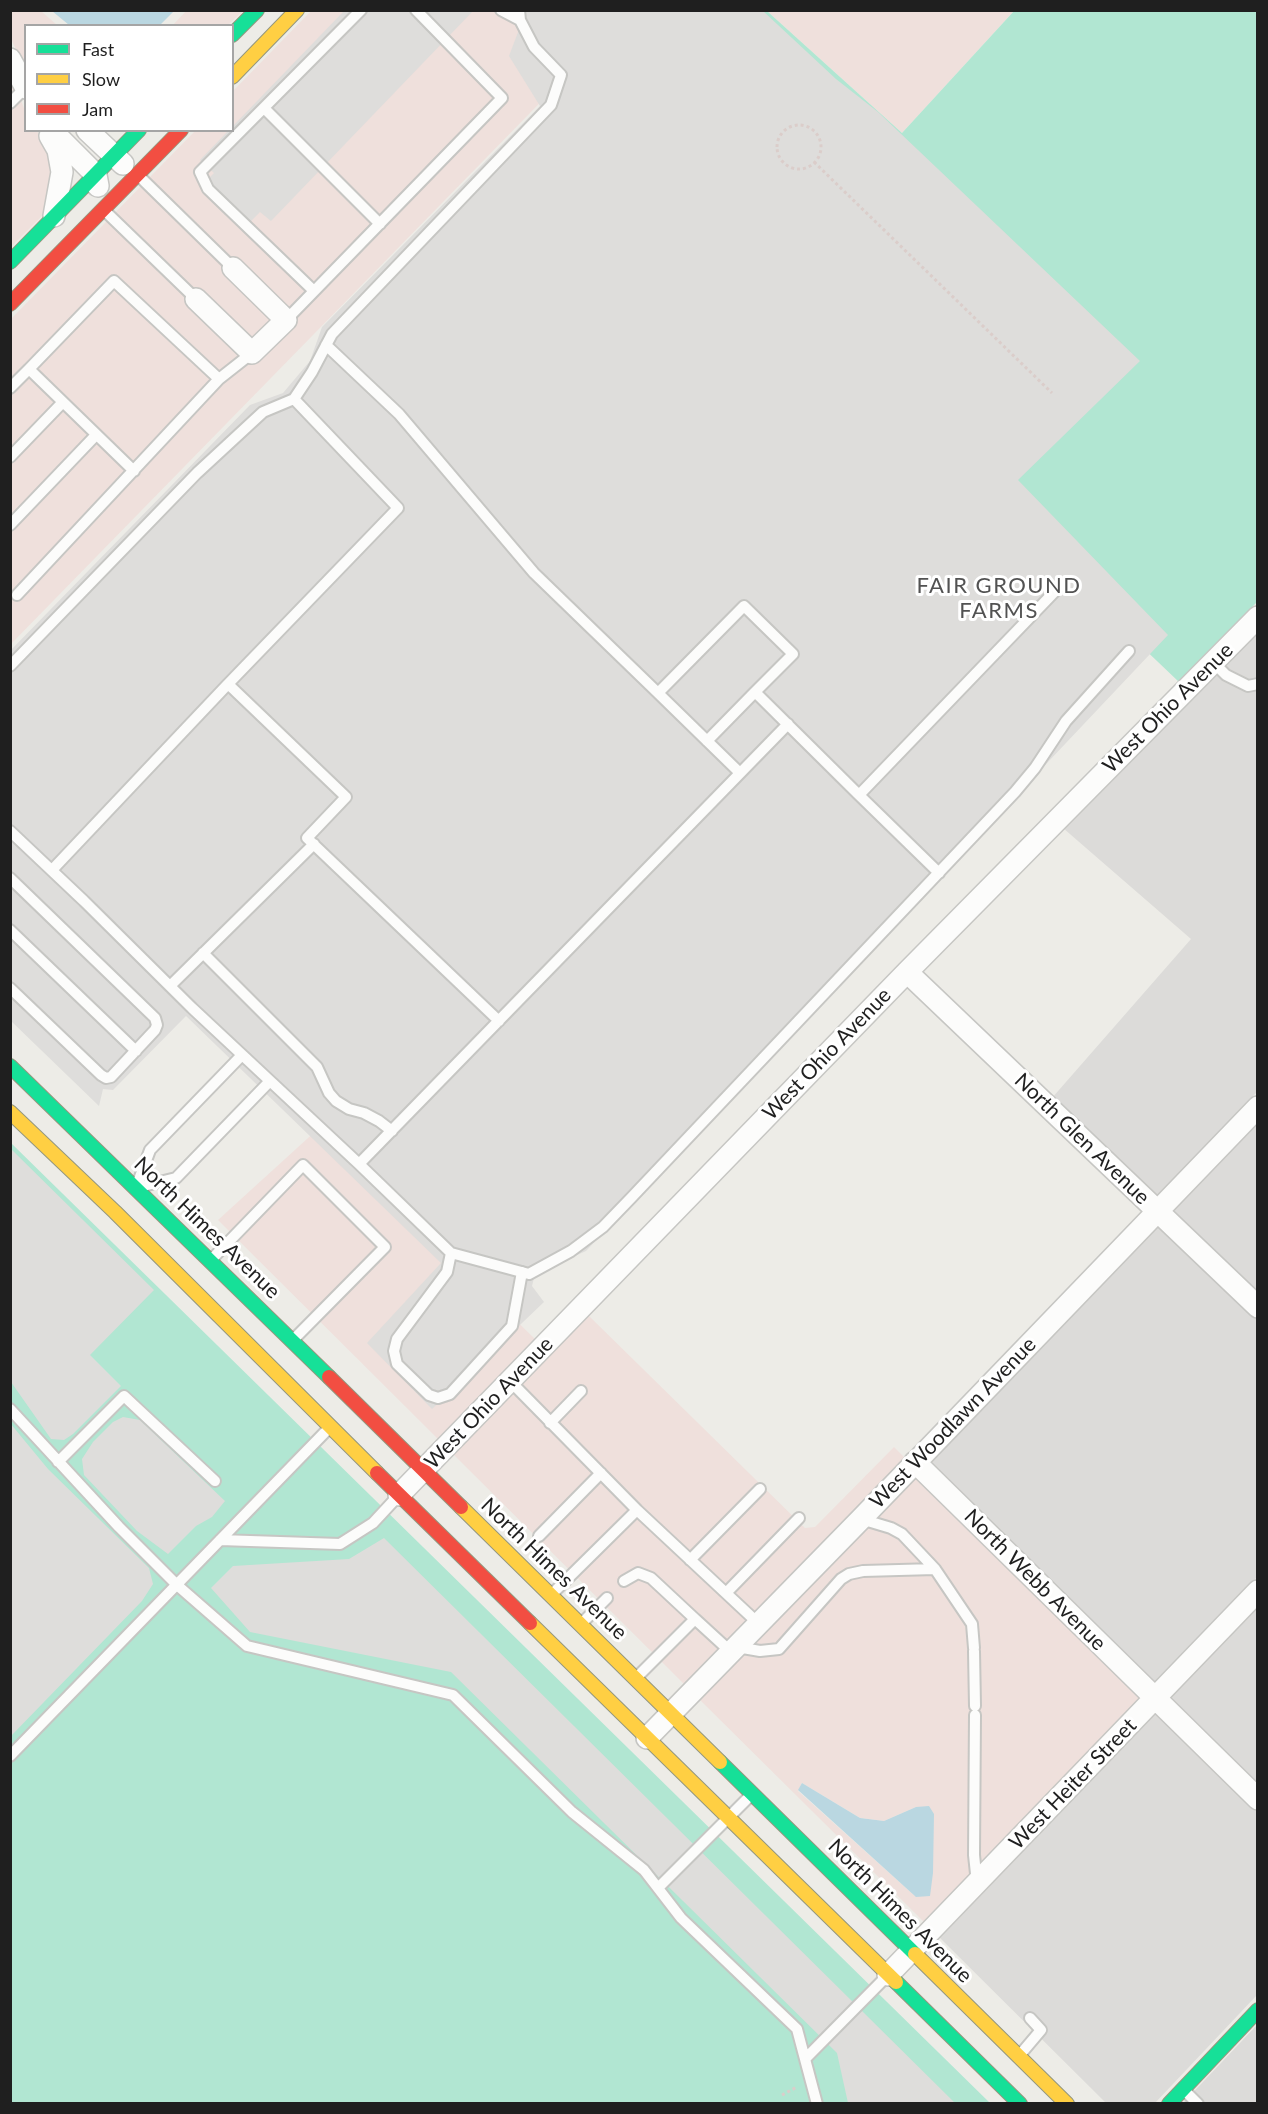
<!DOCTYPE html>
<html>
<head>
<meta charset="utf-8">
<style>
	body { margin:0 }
	#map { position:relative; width:1268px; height:2114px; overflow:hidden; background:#edece7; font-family:Lato,sans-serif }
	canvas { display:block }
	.frame { position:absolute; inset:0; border:12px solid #1f1f1f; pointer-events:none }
	.legend { position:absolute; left:24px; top:24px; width:210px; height:108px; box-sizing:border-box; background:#fff; border:2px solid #a5a5a5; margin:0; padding:8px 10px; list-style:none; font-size:18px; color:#1f1f1f }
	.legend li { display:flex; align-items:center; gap:12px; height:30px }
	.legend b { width:30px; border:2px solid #a5a5a5 }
</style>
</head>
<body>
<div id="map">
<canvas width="1268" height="2114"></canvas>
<div class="frame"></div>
<ul class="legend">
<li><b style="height:8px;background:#16e098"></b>Fast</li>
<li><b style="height:8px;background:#ffcf43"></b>Slow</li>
<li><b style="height:8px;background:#f24e42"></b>Jam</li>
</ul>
</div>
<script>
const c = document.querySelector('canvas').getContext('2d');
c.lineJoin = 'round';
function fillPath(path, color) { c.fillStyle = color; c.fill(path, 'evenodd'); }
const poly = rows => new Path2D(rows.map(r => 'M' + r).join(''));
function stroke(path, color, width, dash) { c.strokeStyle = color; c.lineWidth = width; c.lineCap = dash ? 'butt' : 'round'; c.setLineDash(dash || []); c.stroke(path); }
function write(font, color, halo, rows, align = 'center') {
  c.font = font + ' Lato,sans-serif'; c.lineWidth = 6; c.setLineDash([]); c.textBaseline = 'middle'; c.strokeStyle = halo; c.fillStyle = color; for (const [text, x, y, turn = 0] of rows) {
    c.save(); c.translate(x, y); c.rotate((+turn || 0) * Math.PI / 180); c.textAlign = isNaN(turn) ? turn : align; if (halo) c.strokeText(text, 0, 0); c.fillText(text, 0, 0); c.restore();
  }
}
fillPath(poly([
	[1257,631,1257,1092,1156,1197,1052,1098,1191,939,1063,828],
	[1257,1121,1257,1295,1170,1211],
	[1158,1224,1257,1319,1257,1577,1154,1685,929,1462],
	[1257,1606,1257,1787,1168,1699],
	[1156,1712,1257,1812,1257,1995,1155,2103,1106,2103,939,1937],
	[1257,2025,1257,2103,1183,2103]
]), '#dcdbd9');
fillPath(poly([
	[11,11,41,11,57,25,26,26,25,68,11,39],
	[186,11,243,11,228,25,172,26],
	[311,11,568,11,573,69,11,644,11,319,195,131,232,130,233,91],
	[767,11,1014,11,902,133],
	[10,79,15,88,14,93,19,95,25,111,26,130,37,131,49,153,53,172,45,213,10,248],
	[319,1128,536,1340,439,1440,218,1220],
	[588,1315,805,1528,815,1527,894,1447,905,1458,685,1685,453,1454],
	[916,1475,1142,1698,925,1923,699,1699],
	[802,1783,860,1818,884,1821,916,1807,930,1896,915,1896,798,1791]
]), '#efe0dc');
fillPath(poly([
	[568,11,767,11,902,133,1014,11,1257,11,1257,602,1179,682,555,87],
	[11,1143,990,2103,11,2103]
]), '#b1e6d2');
fillPath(poly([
	[344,11,473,11,271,221,260,212,248,224,204,183,214,173,200,160,228,131,232,130,233,126],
	[526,11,763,11,836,79,878,112,1140,361,1018,480,1168,635,586,1251,535,1274,532,1286,544,1302,432,1409,367,1343,441,1263,186,1016,113,1090,103,1089,99,1106,11,1021,10,651,250,405,283,393,310,361,322,327,540,106,509,56],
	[10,1148,154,1290,90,1355,121,1386,73,1434,64,1440,51,1439,11,1382],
	[123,1417,140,1420,225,1501,212,1517,196,1526,168,1554,137,1531,84,1475,82,1459,93,1442,113,1422],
	[10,1423,48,1469,149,1568,153,1584,142,1601,11,1736],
	[384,1538,955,2103,848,2103,837,2053,451,1672,250,1632,211,1588,233,1566,349,1559]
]), '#dedddb');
fillPath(poly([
	[52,11,174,11,159,26,69,25],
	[802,1783,860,1818,884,1821,916,1807,929,1806,934,1814,933,1873,930,1896,916,1897,798,1790]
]), '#bad7e1');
const lane = poly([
	[501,10,520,20],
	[10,103,25,88],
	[264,108,380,224],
	[139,176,233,268],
	[106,212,196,299],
	[314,291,208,189,200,172,361,10],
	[286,320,502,98,416,10],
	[326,345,399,414,534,573,658,693],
	[29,369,114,281,219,379],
	[10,388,29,369,134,471],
	[294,399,398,508,228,684,346,797,307,838,499,1021],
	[10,457,63,402],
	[10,525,96,435],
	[17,595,219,379,252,353],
	[1213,662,1226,675,1248,686,1258,684],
	[10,666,197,473,263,412,294,399,312,372,332,334,551,105,561,75,534,47,520,20,519,10],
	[707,741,755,692],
	[740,773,658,693,744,606,793,654,755,692,859,795,1061,585],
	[859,795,939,873],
	[10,831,84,901,192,1008,359,1164,451,1253,529,1274,571,1251,603,1227,631,1198,1015,792,1035,768,1066,721,1129,651],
	[52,870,228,684],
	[10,878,155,1018,157,1025,155,1030,111,1077,106,1078,101,1075,10,988],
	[10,930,136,1051],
	[203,953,317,1067,329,1093,336,1101,349,1109,364,1113,379,1121,392,1131],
	[170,986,314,844],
	[359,1164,788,724],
	[137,1185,150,1150,242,1055],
	[139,1187,176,1178,270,1081],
	[451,1253,447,1272,397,1339,394,1351,397,1364,429,1395,438,1398,450,1394,512,1326,522,1272],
	[211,1260,303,1165,385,1247,294,1339],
	[510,1381,637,1510],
	[10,1409,119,1527,177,1585,247,1646,453,1695,572,1812,644,1870,681,1918,797,2029,817,2104],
	[550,1423,581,1391],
	[58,1462,124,1396,215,1481],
	[861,1519,891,1528,902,1534,935,1569,972,1624,974,1648],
	[539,1536,601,1473],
	[220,1540,340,1544,373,1523,399,1495],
	[690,1560,760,1489],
	[624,1581,638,1573,651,1578,695,1619],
	[726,1593,799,1518],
	[551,1595,637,1510,759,1624],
	[582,1623,607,1598],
	[737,1647,760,1651,779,1649,841,1579,849,1574,863,1571,935,1569],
	[974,1651,975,1706],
	[637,1677,695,1619,731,1652],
	[975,1715,974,1855,977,1883],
	[10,1756,330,1427],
	[658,1888,751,1795],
	[1019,2056,1041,2030,1030,2018],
	[805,2059,887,1976],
	[1183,2089,1198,2104]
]);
const street = poly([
	[10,59,26,88],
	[51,130,96,175,98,186],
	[87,130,123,164],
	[50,136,58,150,62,172,54,216],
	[196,299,252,353,286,320,233,268],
	[907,972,1258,1307],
	[915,1462,1258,1799],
	[399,1495,907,972,1258,617],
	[647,1738,861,1519,1258,1107],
	[888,1975,1258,1591]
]);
const fast = poly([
	[232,35,257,10],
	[10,262,139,130],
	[10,1066,329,1377],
	[720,1762,915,1954],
	[896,1982,1020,2104],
	[1169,2104,1258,2010]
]);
const slow = poly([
	[232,77,297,10],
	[10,1112,115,1212,377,1473],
	[461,1507,720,1762],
	[530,1623,896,1982],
	[915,1954,1067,2104]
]);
const jam = poly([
	[10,304,181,130],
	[329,1377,461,1507],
	[377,1473,530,1623]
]);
stroke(lane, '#c6c6c3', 14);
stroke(street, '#c6c6c3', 24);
stroke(fast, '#94977e', 16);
stroke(slow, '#94977e', 16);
stroke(jam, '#94977e', 16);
stroke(poly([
	'777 147a22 22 0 1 1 44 0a22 22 0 1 1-44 0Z',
	[814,162,1052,393],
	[782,2095,797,2087]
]), '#dbcdca', 3, [3, 3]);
stroke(lane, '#fcfcfb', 10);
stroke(street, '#fcfcfb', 21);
stroke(fast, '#16e098', 14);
stroke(slow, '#ffcf43', 14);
stroke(jam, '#f24e42', 14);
write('21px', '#1f1f1f', '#fff', [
	["West Ohio Avenue",1168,708,-45],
	["West Ohio Avenue",827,1054,-46],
	["North Glen Avenue",1082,1139,44],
	["North Himes Avenue",207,1228,44],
	["West Ohio Avenue",489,1403,-46],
	["West Woodlawn Avenue",953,1423,-46],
	["North Himes Avenue",554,1569,44],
	["North Webb Avenue",1035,1580,45],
	["West Heiter Street",1073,1784,-46],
	["North Himes Avenue",900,1911,45]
]);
c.letterSpacing = '1.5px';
write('22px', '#525252', '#fff', [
	["FAIR GROUND",999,586],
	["FARMS",999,611]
]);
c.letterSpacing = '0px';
</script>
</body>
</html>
